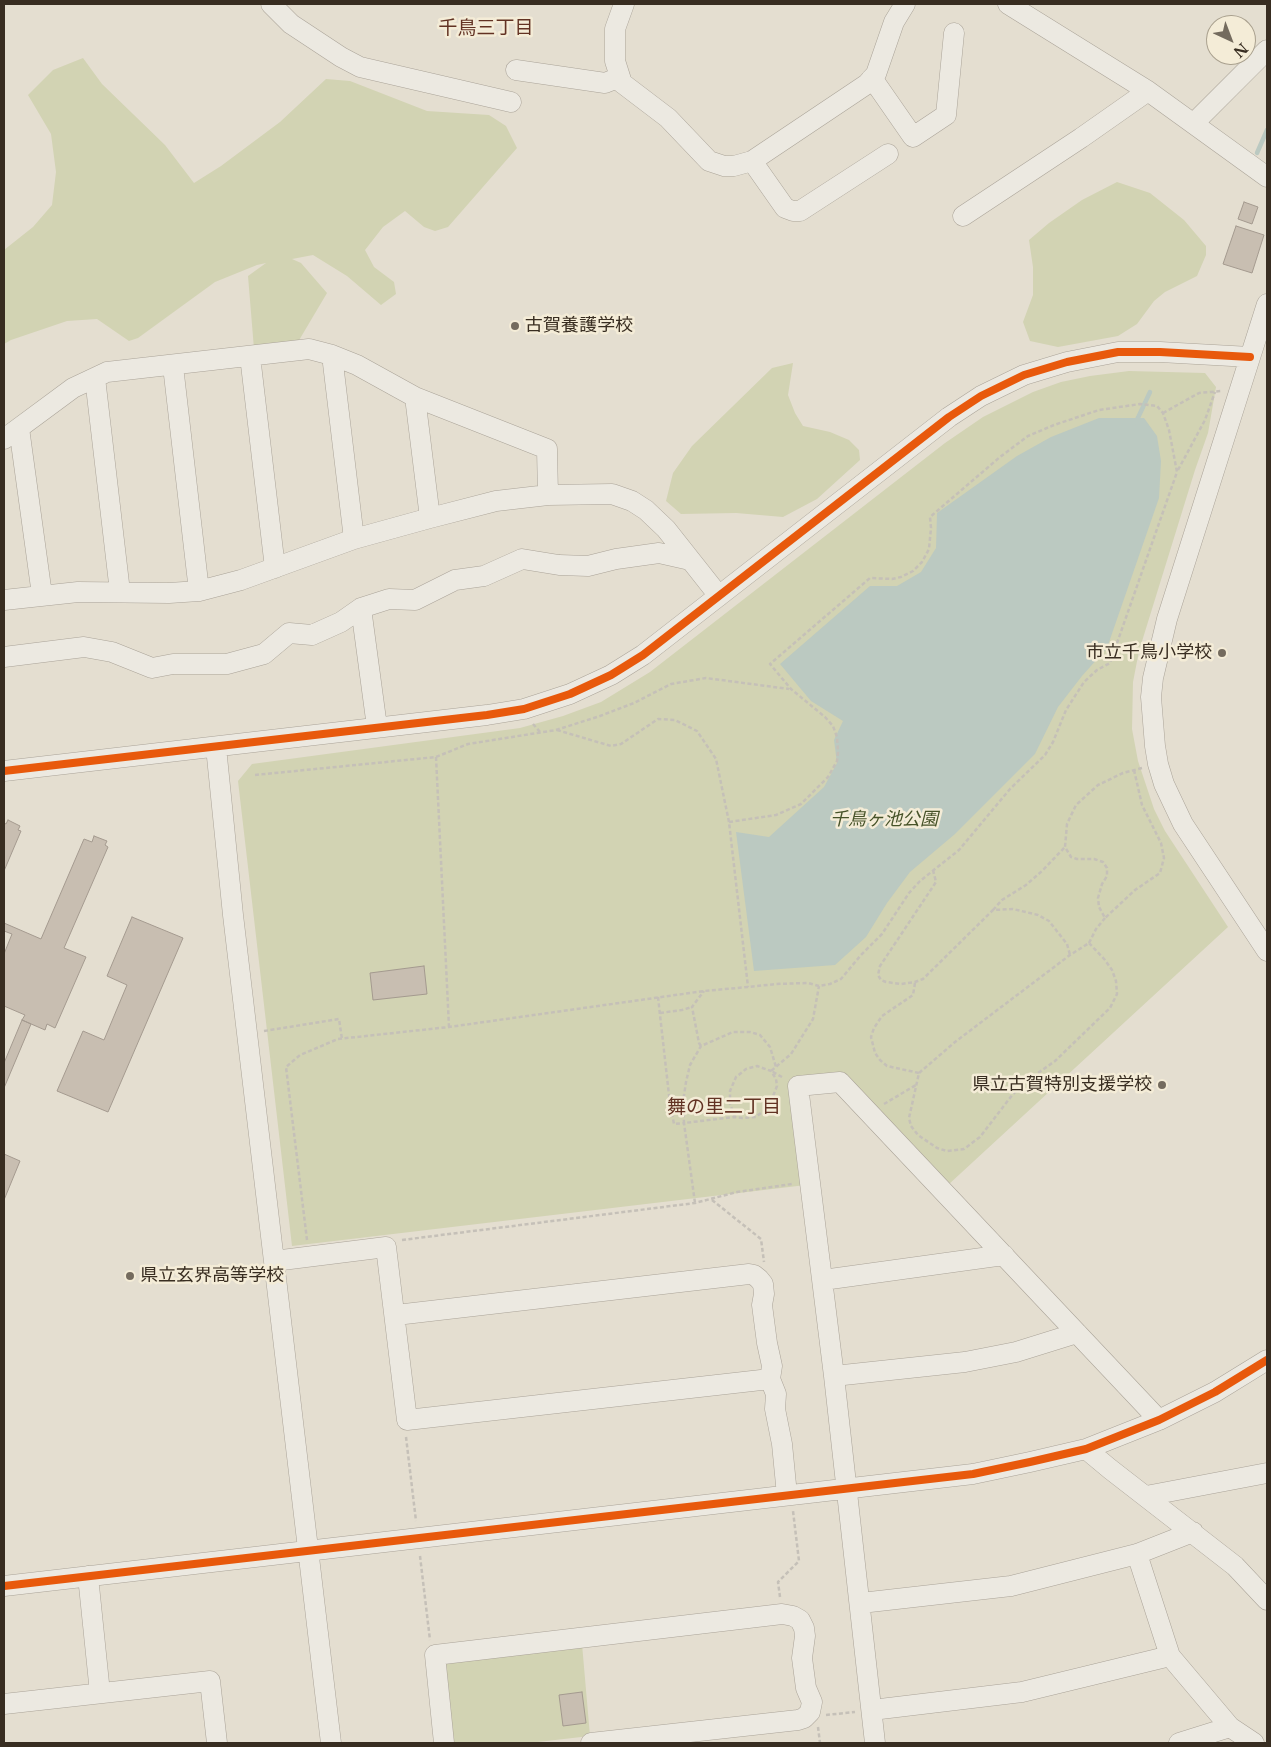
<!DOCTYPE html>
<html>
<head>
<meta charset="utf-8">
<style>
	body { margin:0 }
	#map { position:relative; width:1271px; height:1747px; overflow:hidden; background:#e4ded0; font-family:"Libre Baskerville",serif }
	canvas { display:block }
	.frame { position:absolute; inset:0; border:5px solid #382d21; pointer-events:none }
	.north { position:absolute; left:1206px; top:15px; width:50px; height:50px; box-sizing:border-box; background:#f4ecd7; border:1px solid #a9a08e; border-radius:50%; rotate:137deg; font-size:14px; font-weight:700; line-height:20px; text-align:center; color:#382d21 }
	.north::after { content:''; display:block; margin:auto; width:18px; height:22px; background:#746b5e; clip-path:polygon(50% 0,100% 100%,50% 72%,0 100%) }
</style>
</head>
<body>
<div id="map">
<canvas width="1271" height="1747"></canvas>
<div class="frame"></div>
<div class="north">N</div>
</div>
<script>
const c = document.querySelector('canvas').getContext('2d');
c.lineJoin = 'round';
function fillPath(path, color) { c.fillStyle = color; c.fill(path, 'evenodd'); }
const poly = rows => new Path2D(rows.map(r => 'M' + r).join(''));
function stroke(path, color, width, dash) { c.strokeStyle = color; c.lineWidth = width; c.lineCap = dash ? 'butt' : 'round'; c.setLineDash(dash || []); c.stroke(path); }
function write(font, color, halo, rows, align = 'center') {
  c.font = font + ' "Libre Baskerville","Noto Sans JP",serif'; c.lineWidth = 5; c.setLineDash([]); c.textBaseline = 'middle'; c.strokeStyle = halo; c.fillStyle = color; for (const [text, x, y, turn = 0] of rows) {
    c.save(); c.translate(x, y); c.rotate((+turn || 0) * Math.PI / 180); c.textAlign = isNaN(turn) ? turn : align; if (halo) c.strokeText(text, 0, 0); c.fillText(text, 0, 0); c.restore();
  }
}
fillPath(poly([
	[83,58,102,84,165,145,194,183,221,166,280,122,326,79,350,81,427,111,489,115,506,126,517,148,448,227,435,231,424,227,405,211,383,227,365,250,374,267,394,282,396,294,381,305,347,276,313,255,292,259,301,263,327,293,298,342,254,349,248,276,266,263,257,265,215,282,138,338,129,341,97,319,67,321,11,340,4,344,4,250,33,227,52,205,56,172,51,134,28,95,53,70],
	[1117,182,1150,193,1184,220,1206,246,1206,255,1197,276,1165,292,1154,301,1137,324,1118,336,1058,347,1030,341,1023,322,1033,295,1033,267,1029,240,1049,223,1082,200],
	[793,363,788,395,795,413,803,426,830,432,849,440,859,450,860,460,817,499,783,517,736,513,681,514,666,501,673,473,692,446,772,368],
	[1129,371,1205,373,1216,387,1208,433,1195,470,1139,651,1133,682,1132,729,1138,761,1154,809,1165,831,1228,927,948,1185,842,1076,791,1079,806,1185,292,1246,238,781,252,764,520,728,563,716,601,702,650,672,945,443,983,417,1033,392,1061,382,1090,376],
	[582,1644,590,1736,529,1743,452,1743,442,1665,447,1660]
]), '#d2d3b3');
fillPath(poly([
	[1099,418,1144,418,1157,436,1161,461,1159,498,1107,648,1082,676,1058,707,1035,754,955,834,910,872,887,903,866,937,835,965,754,971,736,832,769,837,824,787,837,763,834,740,843,721,811,701,780,664,870,586,897,586,921,572,936,548,937,513,1017,456,1051,437]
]), '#bbc9c1');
stroke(poly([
	[1257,153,1267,130],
	[1136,422,1150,392]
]), '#bbc9c1', 4.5);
const building = poly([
	[1244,202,1258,207,1252,224,1238,219,1244,202],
	[1236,226,1264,235,1252,273,1223,264,1236,226],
	[8,820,20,826,18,830,21,831,4,871,4,823,6,824,8,820],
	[94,836,107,841,105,845,108,847,64,948,86,957,55,1028,47,1024,45,1030,22,1020,25,1015,4,1006,4,954,12,934,4,931,4,923,41,939,84,839,92,842,94,836],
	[132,917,183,938,108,1112,57,1091,83,1031,104,1040,127,985,107,976,132,917],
	[424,966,427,994,373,1000,370,973,424,966],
	[22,1020,31,1024,4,1088,4,1063,22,1020],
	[4,1154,20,1161,4,1200,4,1154],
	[582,1692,586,1723,563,1726,559,1695,582,1692]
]);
fillPath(building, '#c8beb1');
stroke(building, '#a49a8f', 1);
const minor = poly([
	[271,4,291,24,341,57,360,67,511,102],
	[624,4,615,29,615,61,622,83,668,118,709,161,724,166,734,166,752,161,867,84,876,74,894,22,905,4],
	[1008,4,1148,91,1267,177],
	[516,70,605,83,620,77],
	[872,78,913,137,946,115,954,33],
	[1194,123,1267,50],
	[752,161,785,208,793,211,800,211,888,154],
	[963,216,1081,138,1148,91],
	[1267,304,1167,619,1153,678,1151,697,1155,746,1158,764,1164,784,1173,803,1183,824,1267,951],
	[332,355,354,539],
	[250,356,275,568],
	[173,366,199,591],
	[95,378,120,592],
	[415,397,430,518],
	[19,428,42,595],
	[4,439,73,388,107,372,309,349,332,355,357,365,415,397,547,449,548,495],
	[4,600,78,592,169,593,199,591,241,580,354,539,430,518,496,501,548,495,612,494,632,501,646,510,666,529,719,596],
	[361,608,377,727],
	[4,657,84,647,112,652,152,668,173,664,227,664,264,654,289,633,312,635,341,622,361,608,389,599,415,600,455,580,484,576,522,559,559,565,588,566,616,559,659,553,690,560],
	[216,747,233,915,331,1743],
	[4,771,487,715,524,709,570,694,611,675,643,655,949,417,981,396,1024,375,1067,362,1118,352,1160,352,1250,357],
	[274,1261,386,1247,407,1420,770,1379],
	[823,1280,1004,1255],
	[396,1315,749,1274,754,1275,759,1279,763,1284,764,1294,762,1305,767,1343,772,1366,770,1379,776,1394,775,1409,782,1444,787,1495],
	[834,1376,965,1362,1016,1352,1077,1333],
	[1086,1449,1110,1469,1235,1566,1267,1600],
	[1146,1496,1267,1473],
	[1137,1554,1170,1656,1230,1727,1254,1743],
	[88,1576,100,1693],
	[4,1586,973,1474,1030,1462,1086,1449,1159,1420,1215,1392,1267,1360],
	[861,1603,1011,1586,1137,1554,1193,1532],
	[4,1704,210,1681,217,1743],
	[872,1710,1022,1692,1170,1656],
	[444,1743,435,1655,782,1614,793,1616,800,1620,804,1628,805,1636,802,1658,806,1688,812,1702,810,1712,804,1718,798,1720,591,1743],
	[875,1743,834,1376,798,1086,840,1082,1159,1420],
	[1179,1743,1230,1727]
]);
stroke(minor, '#aaa398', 21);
stroke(poly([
	[1163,413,1199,393,1221,391],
	[1178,470,1205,420,1215,392],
	[533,724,540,732],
	[557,730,611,746,621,744,658,719,675,720,697,731,716,759,729,822],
	[436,757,449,1027],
	[1134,770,1142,805,1161,843,1164,858,1160,873,1135,890,1105,918,1099,907,1098,898,1102,884,1107,876,1107,868,1103,862,1094,859,1077,859,1071,857,1065,847,1067,824,1076,805,1098,785,1123,773,1142,768],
	[255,775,436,757,468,744,556,730,600,716,634,703,671,684,706,678,789,689],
	[933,870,936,882,880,966,878,975,881,980,886,982,901,984,915,982,923,979,993,910,1013,909,1038,915,1049,921,1067,944,1070,955],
	[993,910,1002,900,1026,885,1042,871,1065,847],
	[1089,943,1105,960,1112,970,1116,981,1117,994,1110,1008,1055,1061,1028,1080,1013,1094,980,1137,964,1149,947,1151,937,1148,918,1135,911,1126,909,1118,919,1073,955,1042,1070,955,1089,943],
	[1089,943,1096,929,1105,918],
	[915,983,913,995,882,1016,874,1028,871,1037,875,1053,880,1060,887,1066,919,1073],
	[658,997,670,1104,674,1124,684,1123,695,1203],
	[660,1013,682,1010,692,1007],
	[264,1031,339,1019,342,1039],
	[701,1046,699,1043,692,1007,704,991],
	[782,1077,771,1071,791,1054,813,1019,819,986],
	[884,1104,916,1085],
	[735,1117,730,1104,730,1091,736,1077,746,1069,757,1066,771,1071,776,1079,777,1086,770,1104,766,1109,756,1117,742,1118,735,1117,684,1123,683,1102,686,1082,690,1065,701,1046,733,1032,750,1032,760,1035,770,1047,776,1067],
	[712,1200,761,1239,764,1262],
	[307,1240,286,1067,300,1055,338,1039,449,1027,704,991,748,987,776,984,808,983,819,986,830,984,841,979,861,955,882,934,909,893,920,881,959,850,1010,789,1045,755,1053,742,1066,710,1084,682,1097,670,1110,663,1177,472,1169,430,1163,413,1157,406,1140,404,1099,410,1054,425,1028,436,1000,457,930,517,931,528,929,549,922,562,913,571,901,577,892,579,870,578,770,664,791,689,825,717,833,726,837,737,838,752,837,761,828,777,801,804,776,815,729,822,748,987],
	[402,1240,695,1203,737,1192,792,1184],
	[406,1437,416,1521],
	[420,1556,430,1640],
	[780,1597,778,1582,799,1561,793,1511],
	[826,1715,855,1712],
	[818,1727,820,1743]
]), '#c5c0b8', 2.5, [4, 2.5]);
stroke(minor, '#ece9e1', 20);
stroke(poly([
	[4,771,487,715,524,709,570,694,611,675,643,655,949,417,981,396,1024,375,1067,362,1118,352,1160,352,1250,357],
	[4,1586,973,1474,1030,1462,1086,1449,1159,1420,1215,1392,1267,1360]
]), '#e8590c', 8);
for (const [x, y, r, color] of [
	[515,326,5,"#746b5e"],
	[1222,653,5,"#746b5e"],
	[1162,1085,5,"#746b5e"],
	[130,1276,5,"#746b5e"]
]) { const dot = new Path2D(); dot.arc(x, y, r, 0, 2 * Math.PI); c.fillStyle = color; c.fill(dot); stroke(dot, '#f4ecd7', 2); }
write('18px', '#382d21', '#f4ecd7', [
	["古賀養護学校",525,326],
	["市立千鳥小学校",1212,653,"right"],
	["県立古賀特別支援学校",1152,1085,"right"],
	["県立玄界高等学校",140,1276]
], 'left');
write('italic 18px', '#475329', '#f4ecd7', [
	["千鳥ヶ池公園",884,820]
]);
write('19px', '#623223', '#f4ecd7', [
	["千鳥三丁目",486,29],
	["舞の里二丁目",724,1108]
]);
</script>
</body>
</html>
